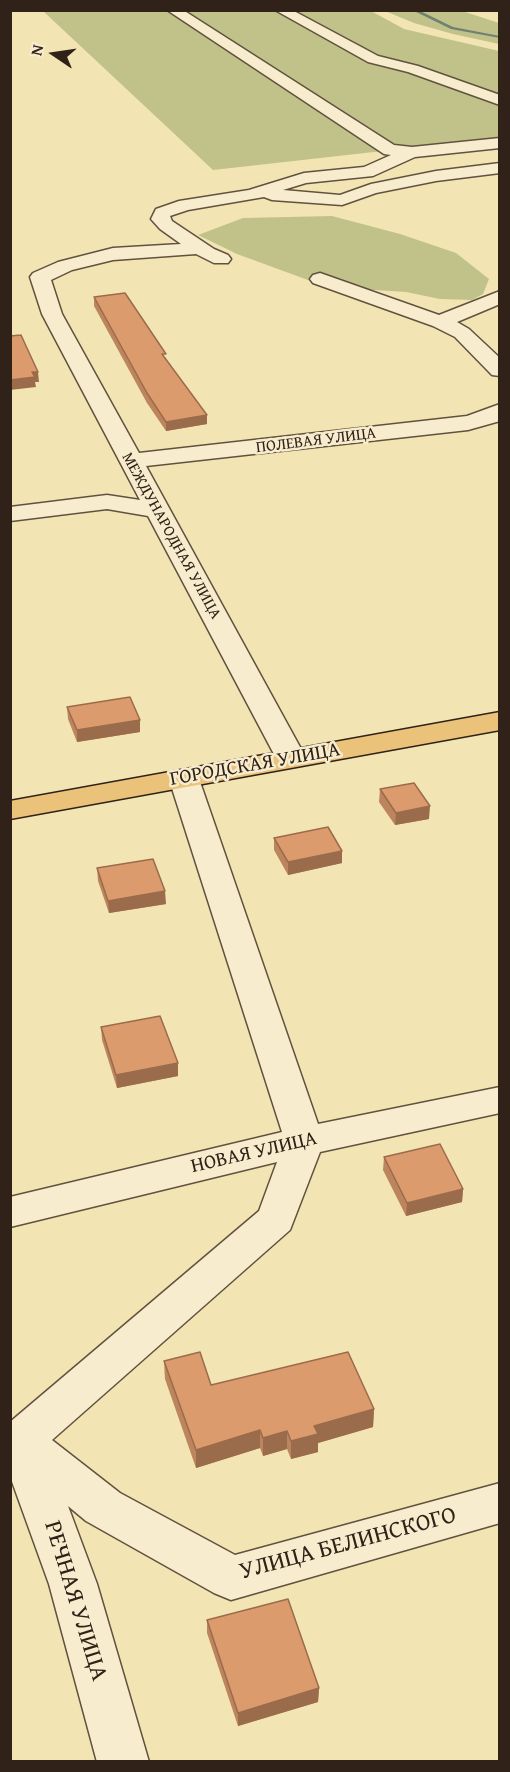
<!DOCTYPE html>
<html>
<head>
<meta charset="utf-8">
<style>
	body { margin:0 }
	#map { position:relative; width:510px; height:1772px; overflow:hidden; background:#f3e4b3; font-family:"Gentium Book Plus",serif }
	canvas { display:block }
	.frame { position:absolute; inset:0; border:12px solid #302218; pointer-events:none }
	.north { position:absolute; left:24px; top:24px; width:60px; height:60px; -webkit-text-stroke:4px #f7edce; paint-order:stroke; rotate:283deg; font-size:16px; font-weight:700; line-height:24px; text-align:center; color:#302218 }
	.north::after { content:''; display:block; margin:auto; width:21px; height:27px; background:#302218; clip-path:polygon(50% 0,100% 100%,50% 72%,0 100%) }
</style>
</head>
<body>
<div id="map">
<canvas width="510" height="1772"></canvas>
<div class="frame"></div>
<div class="north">N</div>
</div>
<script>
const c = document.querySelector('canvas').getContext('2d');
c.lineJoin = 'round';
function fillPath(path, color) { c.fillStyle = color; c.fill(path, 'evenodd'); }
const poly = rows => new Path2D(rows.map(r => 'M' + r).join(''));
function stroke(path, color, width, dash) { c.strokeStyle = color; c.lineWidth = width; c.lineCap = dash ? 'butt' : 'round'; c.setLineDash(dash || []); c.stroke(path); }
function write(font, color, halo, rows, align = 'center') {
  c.font = font + ' "Gentium Book Plus",serif'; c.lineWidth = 5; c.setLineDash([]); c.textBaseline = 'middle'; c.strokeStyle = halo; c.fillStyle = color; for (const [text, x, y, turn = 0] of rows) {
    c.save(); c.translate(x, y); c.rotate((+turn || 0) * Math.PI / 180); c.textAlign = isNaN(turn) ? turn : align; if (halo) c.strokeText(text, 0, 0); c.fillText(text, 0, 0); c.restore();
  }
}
fillPath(poly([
	[43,11,371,11,404,29,499,51,499,138,213,170],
	[385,11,462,11,499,23,499,44,453,34,414,23],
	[332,216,400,234,456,253,489,279,483,294,472,300,440,299,406,292,327,287,237,254,198,235,243,218]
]), '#c0c289');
fillPath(poly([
	[418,10,453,27,500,36,500,38,451,29,412,10,418,10]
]), '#708071');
const minor = poly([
	[167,10,183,10,394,145,412,147,500,138,500,148,415,157,373,176,306,183,283,190,340,195,371,184,436,171,500,163,500,173,436,181,376,193,342,205,272,200,264,197,188,210,170,216,172,221,214,249,228,255,231,259,228,263,214,263,196,254,113,260,72,270,51,280,62,314,139,453,467,416,500,404,500,421,468,430,146,466,306,758,302,764,291,767,280,764,276,758,148,516,107,509,10,521,10,507,107,495,140,500,42,314,30,277,33,273,58,262,113,248,181,244,160,229,151,219,156,209,179,201,249,190,304,173,364,167,391,155,384,154,167,10],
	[275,10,292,10,378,56,418,66,500,95,500,105,408,72,368,62,275,10],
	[320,273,439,315,500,291,500,304,457,322,469,329,500,358,500,376,492,375,455,337,433,326,313,283,310,279,313,275,320,273],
	[184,770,195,773,199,779,318,1124,500,1087,500,1113,320,1152,290,1230,52,1440,120,1493,235,1555,500,1483,500,1523,231,1600,214,1593,86,1521,68,1506,97,1584,149,1762,97,1762,49,1584,10,1476,10,1422,259,1211,277,1162,10,1227,10,1197,282,1132,169,779,173,773,184,770]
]);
const major = poly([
	[500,712,500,730,10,819,10,801,500,712]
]);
stroke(minor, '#61523f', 3);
stroke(major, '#302218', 3);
fillPath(minor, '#f7edce');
fillPath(major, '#eac27a');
fillPath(poly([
	[94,297,166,360,207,424,166,431,147,403,94,306],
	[67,707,140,720,140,732,77,742,68,719],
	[380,789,429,819,395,825,379,802],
	[274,838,342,851,342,863,288,875,274,850],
	[97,868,166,904,109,913,98,881],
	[101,1027,178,1076,117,1088,102,1040],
	[384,1157,463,1189,462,1202,406,1216,383,1170],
	[164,1361,211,1385,374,1409,373,1427,318,1443,318,1452,291,1459,287,1449,263,1456,260,1448,196,1468,165,1379],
	[207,1620,319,1688,318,1702,238,1726,207,1633]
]), '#bd855d');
fillPath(poly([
	[32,372,38,372,39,382,35,382,36,387,10,390,10,380],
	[207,415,207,424,166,431,166,422],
	[140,720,140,732,77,742,77,730],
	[430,806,429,819,395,825,396,813],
	[342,851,342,863,288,875,288,862],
	[165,891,166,904,109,913,108,901],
	[178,1063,178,1076,117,1088,116,1075],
	[463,1189,462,1202,406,1216,407,1203],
	[374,1409,373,1427,318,1443,318,1452,291,1459,291,1441,314,1426],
	[260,1430,260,1448,196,1468,196,1450],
	[287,1431,287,1449,263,1456,263,1438],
	[319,1688,318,1702,238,1726,238,1713]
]), '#9a6c4c');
const building = poly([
	[125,293,166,354,162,354,207,415,166,422,147,393,94,297,125,293],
	[21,335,38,372,32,372,35,377,10,380,10,336,21,335],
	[130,697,140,720,77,730,67,707,130,697],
	[414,783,430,806,396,813,380,789,414,783],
	[328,827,342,851,288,862,274,838,328,827],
	[153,859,165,891,108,901,97,868,153,859],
	[160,1016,178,1063,116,1075,101,1027,160,1016],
	[440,1144,463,1189,407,1203,384,1157,440,1144],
	[200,1352,211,1385,348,1352,374,1409,314,1426,318,1434,291,1441,287,1431,263,1438,260,1430,196,1450,164,1361,200,1352],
	[288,1599,319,1688,238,1713,207,1620,288,1599]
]);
fillPath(building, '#dc9b6c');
stroke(building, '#9a6c4c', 1.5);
write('16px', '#302218', '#f7edce', [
	["ПОЛЕВАЯ УЛИЦА",316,441,-7],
	["МЕЖДУНАРОДНАЯ УЛИЦА",171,536,61]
]);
write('20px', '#302218', '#f7edce', [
	["ГОРОДСКАЯ УЛИЦА",255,765,-10],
	["НОВАЯ УЛИЦА",254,1153,-13]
]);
write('24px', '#302218', '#f7edce', [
	["УЛИЦА БЕЛИНСКОГО",348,1544,-15],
	["РЕЧНАЯ УЛИЦА",75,1601,73]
]);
</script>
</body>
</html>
